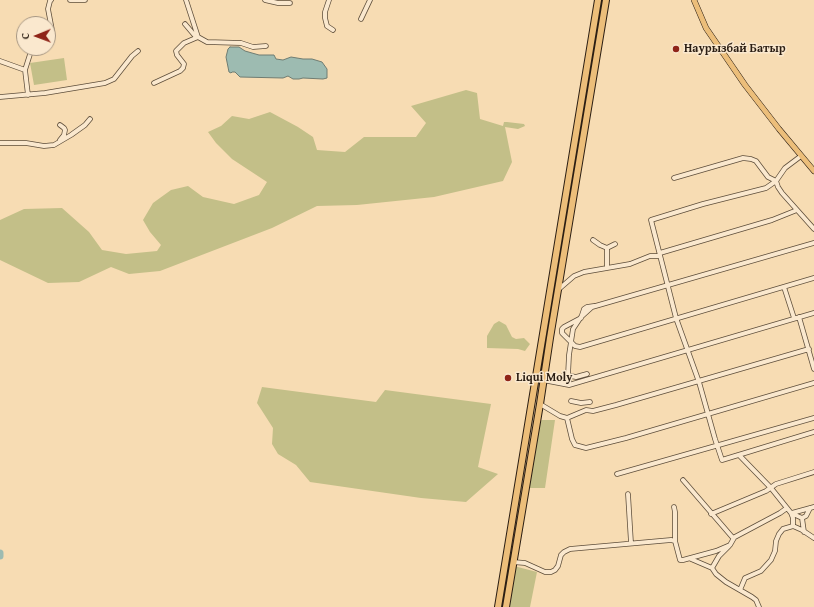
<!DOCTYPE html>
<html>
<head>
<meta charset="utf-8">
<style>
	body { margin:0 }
	#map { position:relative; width:814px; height:607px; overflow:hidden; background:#f7dcb3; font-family:"Gentium Book Plus",serif }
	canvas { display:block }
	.north { position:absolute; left:16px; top:16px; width:40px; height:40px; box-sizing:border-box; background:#fae8ce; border:1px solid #a79783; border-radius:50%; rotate:269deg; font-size:11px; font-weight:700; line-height:16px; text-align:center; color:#2b1e13 }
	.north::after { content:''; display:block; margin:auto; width:14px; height:18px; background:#8f2418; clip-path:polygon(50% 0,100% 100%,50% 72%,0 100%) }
</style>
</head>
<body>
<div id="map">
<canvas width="814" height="607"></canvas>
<div class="north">С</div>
</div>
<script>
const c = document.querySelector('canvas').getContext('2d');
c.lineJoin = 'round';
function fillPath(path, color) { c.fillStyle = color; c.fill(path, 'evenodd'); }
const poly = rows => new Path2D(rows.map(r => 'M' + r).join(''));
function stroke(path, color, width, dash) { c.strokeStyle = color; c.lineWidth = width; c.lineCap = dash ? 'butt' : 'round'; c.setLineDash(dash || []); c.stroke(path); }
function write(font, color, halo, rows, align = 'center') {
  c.font = font + ' "Gentium Book Plus",serif'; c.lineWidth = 3; c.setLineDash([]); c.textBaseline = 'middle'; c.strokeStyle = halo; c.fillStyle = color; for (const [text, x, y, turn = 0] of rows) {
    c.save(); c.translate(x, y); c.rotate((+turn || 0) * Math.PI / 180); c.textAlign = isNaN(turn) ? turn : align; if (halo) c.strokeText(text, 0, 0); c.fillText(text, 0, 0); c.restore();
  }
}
fillPath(poly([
	[64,58,67,80,34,85,30,63],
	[466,90,477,93,480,119,503,126,504,122,507,122,524,124,525,126,518,129,505,127,512,162,503,181,434,197,357,205,317,206,272,228,160,271,129,274,111,267,79,282,48,283,0,260,0,220,24,209,62,208,89,232,102,250,126,254,157,251,161,245,150,232,143,220,153,203,171,190,188,186,203,197,234,204,259,195,267,182,232,159,216,143,208,132,221,126,232,116,249,119,270,112,298,127,313,137,317,150,345,152,364,137,416,137,426,123,411,106],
	[499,321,506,325,512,337,516,339,524,338,530,344,525,351,518,349,487,348,487,336,494,324],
	[262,387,376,402,385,390,491,404,478,467,498,474,466,502,421,498,310,482,296,465,278,454,272,444,273,428,257,403],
	[542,420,555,420,545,488,528,488,540,421],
	[514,566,537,572,530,607,508,607]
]), '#c3bf88');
const water = poly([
	[230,47,239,47,245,51,259,55,274,55,276,59,283,60,291,57,303,59,312,59,322,62,327,69,327,78,323,79,303,78,299,79,293,79,288,76,283,78,240,77,235,72,232,72,231,73,229,72,226,57,228,49,230,47]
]);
fillPath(water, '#9dbbb1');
stroke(water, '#6f7c72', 1);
stroke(poly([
	[0,553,0,556]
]), '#9dbbb1', 7);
const minor = poly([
	[70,0,85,0],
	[265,0,278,3,290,3],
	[329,0,325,12,325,18,327,26,333,30],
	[361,19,370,0],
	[185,24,196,37],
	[48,31,52,30,48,9,50,1,51,0],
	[198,37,207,42,241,43,253,47,266,46],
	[0,61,25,70],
	[154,83,180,71,183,68,184,64,177,55,176,51,184,43,198,37,186,0],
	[28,95,25,70,32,48],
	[0,97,45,93,105,83,114,79,132,56,138,51],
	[60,140,64,135,65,130,64,128,60,125],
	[0,143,26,143,44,146,54,145,71,135,85,125,90,119],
	[801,156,785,168,776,181,766,188,703,204,651,220,676,318,699,382,715,439,722,460,814,432],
	[674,178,743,158,751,159,756,161,768,177,776,181,778,187,782,193,814,229],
	[593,240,600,245,607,248,607,267],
	[607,248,615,244],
	[660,253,772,220,797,210],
	[784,287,794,318],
	[559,289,574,276,584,272,630,264,650,256,660,256],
	[594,306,587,307,584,309,581,318,564,327,562,329,562,333,575,346,580,347,814,278],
	[799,317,814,369],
	[543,380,569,385,814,313],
	[569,381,563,381,563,376,565,375,576,377,587,374],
	[569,385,568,375,569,355,573,329,581,317,592,307,814,243],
	[571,401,581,403,590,402],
	[540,404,560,416,567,418,586,410,593,411,616,405,809,349],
	[567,418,572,439,575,445,586,448,626,438,814,383],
	[739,455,771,488,791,513,793,518,793,526,802,530,814,538],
	[617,474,814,418],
	[683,480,733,538,780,513,787,508],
	[628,494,631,543],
	[674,507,675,512,675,541],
	[791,513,802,518,804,532],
	[792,513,814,507],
	[711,514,766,491,776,484,814,472],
	[802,518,806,516,810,508],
	[729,546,719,556,712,568,716,574,726,582,752,597,756,600,759,607],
	[691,559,712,568],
	[513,562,525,563,545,572,551,572,555,570,558,566,561,555,564,552,570,549,671,540,675,541,680,560,683,560,716,551,730,545,734,538],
	[740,590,745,578,761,571,771,560,775,551,776,541,779,534,783,529,793,526]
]);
const major = poly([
	[694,0,706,28,745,85,779,129,814,171]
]);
const highway = poly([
	[498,607,598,0],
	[506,607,540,404,550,338,606,0]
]);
stroke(minor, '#5e4e3b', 5.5);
stroke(major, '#2b1e13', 6);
stroke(highway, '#2b1e13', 8);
stroke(minor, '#fae8ce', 4);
stroke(major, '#ecbe7a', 5);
stroke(highway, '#ecbe7a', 6);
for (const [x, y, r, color] of [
	[676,49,4,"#8f2418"],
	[508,378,4,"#8f2418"]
]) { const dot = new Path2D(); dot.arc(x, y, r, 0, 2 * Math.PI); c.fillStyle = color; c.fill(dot); stroke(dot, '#fae8ce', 1.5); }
write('bold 12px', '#2b1e13', '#fae8ce', [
	["Наурызбай Батыр",684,49],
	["Liqui Moly",516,378]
], 'left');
</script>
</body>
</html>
